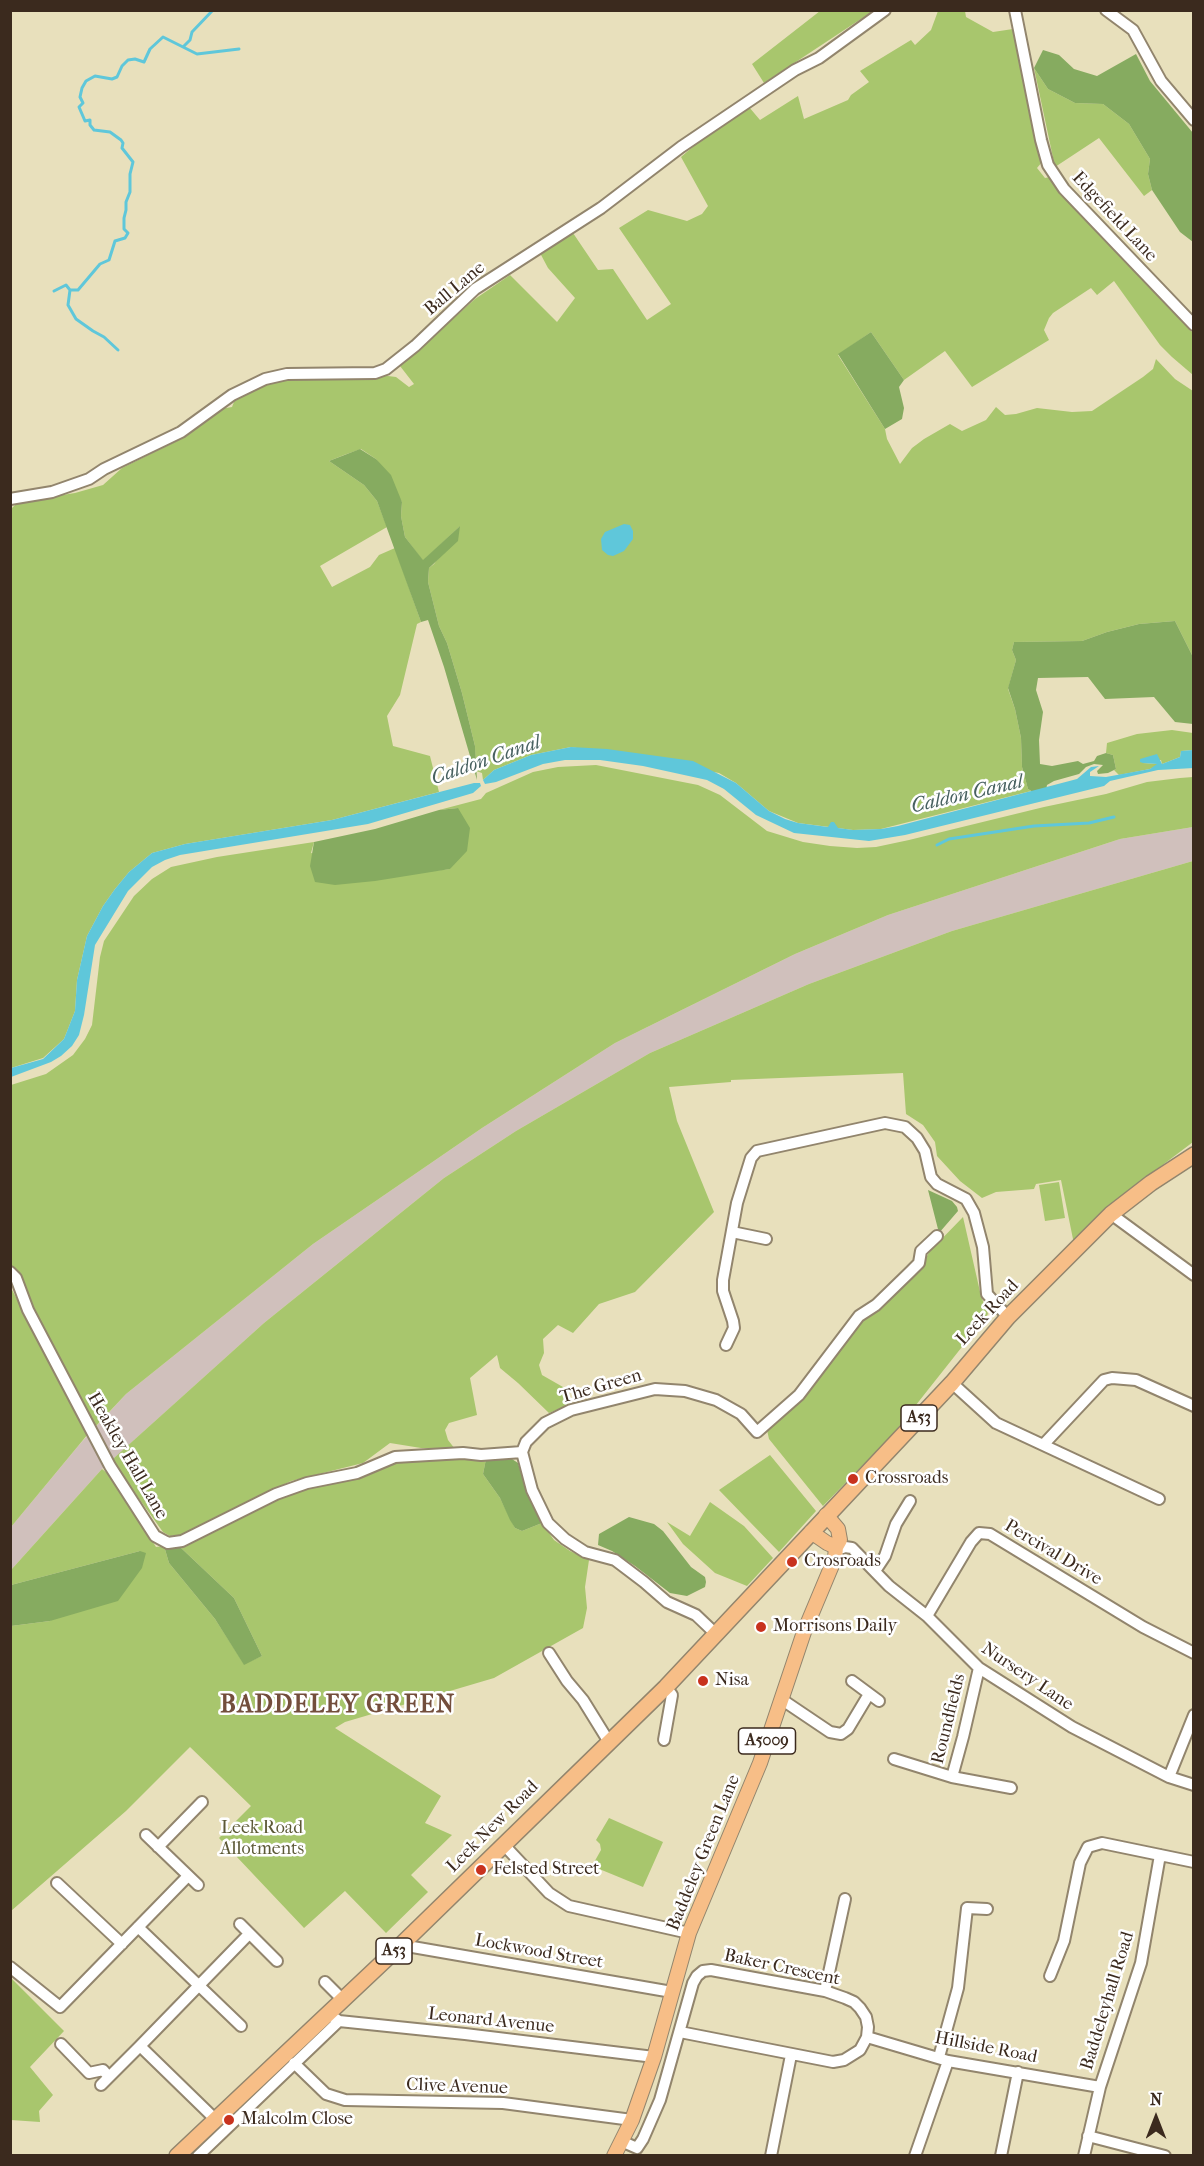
<!DOCTYPE html>
<html>
<head>
<meta charset="utf-8">
<style>
	body { margin:0 }
	#map { position:relative; width:1204px; height:2166px; overflow:hidden; background:#e8e0bc; font-family:"IM FELL French Canon",serif }
	canvas { display:block }
	.frame { position:absolute; inset:0; border:12px solid #3b2a1e; pointer-events:none }
	.north { position:absolute; left:1126px; top:2088px; width:60px; height:60px; -webkit-text-stroke:4px #fff; paint-order:stroke; rotate:0deg; font-size:16px; font-weight:700; line-height:24px; text-align:center; color:#3b2a1e }
	.north::after { content:''; display:block; margin:auto; width:21px; height:27px; background:#3b2a1e; clip-path:polygon(50% 0,100% 100%,50% 72%,0 100%) }
</style>
</head>
<body>
<div id="map">
<canvas width="1204" height="2166"></canvas>
<div class="frame"></div>
<div class="north">N</div>
</div>
<script>
const c = document.querySelector('canvas').getContext('2d');
c.lineJoin = 'round';
function fillPath(path, color) { c.fillStyle = color; c.fill(path, 'evenodd'); }
const poly = rows => new Path2D(rows.map(r => 'M' + r).join(''));
function stroke(path, color, width, dash) { c.strokeStyle = color; c.lineWidth = width; c.lineCap = dash ? 'butt' : 'round'; c.setLineDash(dash || []); c.stroke(path); }
function write(font, color, halo, rows, align = 'center') {
  c.font = font + ' "IM FELL French Canon",serif'; c.lineWidth = 5; c.setLineDash([]); c.textBaseline = 'middle'; c.strokeStyle = halo; c.fillStyle = color; for (const [text, x, y, turn = 0] of rows) {
    c.save(); c.translate(x, y); c.rotate((+turn || 0) * Math.PI / 180); c.textAlign = isNaN(turn) ? turn : align; if (halo) c.strokeText(text, 0, 0); c.fillText(text, 0, 0); c.restore();
  }
}
fillPath(poly([
	[1193,827,1193,861,952,931,809,984,650,1053,516,1131,444,1178,264,1323,102,1469,11,1570,11,1527,79,1445,126,1394,313,1244,482,1128,615,1043,795,954,888,915,1120,839]
]), '#d0c0bc');
fillPath(poly([
	[820,11,873,11,764,83,752,64],
	[938,11,965,11,966,17,993,32,1013,29,1042,162,1037,168,1045,178,1050,177,1062,195,1193,333,1193,375,1172,357,1160,345,1114,281,1097,295,1091,288,1053,313,1049,318,1044,330,1049,340,972,387,945,351,904,380,871,332,838,355,885,429,887,439,900,464,912,448,924,439,950,424,962,431,986,420,996,407,1005,415,1016,414,1037,408,1072,412,1092,411,1143,377,1153,369,1156,359,1175,379,1193,391,1193,657,1175,621,1139,624,1107,632,1082,641,1014,642,1012,650,1016,660,1008,689,1015,709,1021,738,1022,767,1028,789,1031,791,881,829,853,830,798,823,769,811,736,783,719,773,571,747,531,755,494,770,483,780,482,773,476,771,475,746,462,693,447,643,439,626,428,582,429,568,434,564,460,526,423,561,405,537,401,516,402,502,376,459,361,449,344,455,329,461,364,485,377,501,387,527,320,566,332,587,370,567,379,555,395,548,421,622,417,624,400,695,387,716,393,746,430,756,439,792,332,820,185,844,152,853,129,872,115,889,103,906,87,936,77,980,75,1011,64,1039,43,1058,11,1068,11,509,18,502,75,493,103,485,122,468,187,436,220,409,232,407,234,402,254,386,286,379,388,376,396,377,409,387,414,384,400,366,475,299,510,275,557,322,575,298,548,268,540,253,573,233,598,270,613,269,647,320,671,304,619,228,648,210,687,221,702,214,708,206,681,157,710,132,749,107,760,120,798,96,804,119,848,100,851,95,869,82,860,71,911,40,915,45,931,30],
	[1034,68,1048,89,1075,103,1103,104,1129,124,1150,159,1148,174,1152,190,1144,196,1099,138,1055,167],
	[1172,730,1193,733,1193,750,1181,751,1180,757,1162,764,1161,760,1143,763,1157,764,1157,766,1150,769,1119,775,1114,770,1116,769,1113,755,1106,753,1107,743,1137,734],
	[596,765,698,785,720,795,767,831,803,842,830,846,857,848,876,847,909,840,1044,807,1106,794,1147,782,1180,778,1193,777,1193,827,1120,839,888,915,795,954,615,1043,482,1128,313,1244,126,1394,96,1426,37,1320,24,1288,11,1264,11,1085,46,1074,73,1055,85,1039,92,1025,100,957,104,941,134,896,152,879,171,867,217,857,314,842,311,853,415,873,450,869,458,808,439,810,481,799,486,793,533,772,558,767],
	[1193,861,1193,1142,1115,1201,1074,1244,1061,1180,1036,1184,1034,1189,996,1192,982,1198,960,1181,937,1156,935,1142,923,1125,906,1114,903,1073,731,1080,731,1082,669,1087,677,1121,714,1212,635,1292,599,1304,573,1333,558,1325,543,1339,544,1353,539,1365,542,1375,563,1387,571,1404,549,1413,518,1383,500,1368,497,1355,470,1378,477,1415,449,1423,445,1430,448,1440,455,1449,421,1448,390,1443,363,1463,291,1481,180,1535,170,1536,163,1532,114,1464,114,1458,264,1323,444,1178,516,1131,650,1053,809,984,952,931],
	[1059,1182,1065,1218,1045,1221,1039,1185],
	[963,1217,981,1296,988,1314,893,1434,823,1506,769,1439,767,1430,769,1424,860,1318,922,1267,929,1252],
	[10,1286,88,1434,11,1527,10,1527],
	[770,1455,816,1511,779,1552,719,1490],
	[486,1459,483,1474,500,1498,515,1528,522,1531,542,1523,554,1540,570,1551,589,1560,585,1587,587,1608,583,1628,494,1678,345,1722,335,1728,441,1796,425,1823,452,1835,411,1875,428,1892,386,1933,345,1891,304,1928,219,1838,251,1806,190,1747,126,1811,11,1911,11,1626,50,1621,140,1551,11,1585,11,1570,102,1469,112,1477,156,1547,164,1546,169,1563,215,1619,244,1664,262,1656,234,1598,179,1546,272,1501,307,1487,350,1480,387,1465,414,1460],
	[710,1502,744,1526,773,1558,747,1586,715,1573,683,1544,667,1522,690,1536],
	[609,1818,663,1842,643,1887,592,1866,601,1850,600,1844,596,1840],
	[10,1977,64,2031,30,2067,53,2095,39,2111,40,2122,11,2120]
]), '#a8c66d');
fillPath(poly([
	[1043,50,1059,55,1074,69,1097,76,1136,54,1150,81,1193,133,1193,242,1180,232,1152,190,1148,174,1150,159,1129,124,1103,104,1075,103,1048,89,1034,68],
	[871,332,904,380,899,387,904,408,902,419,885,429,838,354],
	[360,449,376,459,391,475,402,502,401,516,405,537,423,560,460,526,458,541,429,568,428,582,439,626,447,643,462,693,475,746,477,780,444,667,428,620,421,622,377,501,364,485,329,461],
	[1175,621,1193,657,1193,724,1175,722,1154,697,1105,699,1088,677,1038,678,1036,690,1043,712,1039,740,1040,764,1052,766,1078,761,1083,764,1094,761,1097,756,1106,753,1113,755,1116,769,1108,773,1098,774,1097,771,1103,765,1094,764,1086,767,1079,774,1054,781,1047,785,1045,795,1038,795,1028,789,1022,767,1021,738,1015,709,1008,688,1016,660,1012,650,1014,642,1082,641,1107,632,1139,624],
	[458,808,470,828,467,851,450,869,375,881,335,885,315,882,310,866,314,842,375,829,439,810],
	[928,1190,952,1201,957,1207,958,1211,939,1233],
	[509,1457,518,1463,525,1486,542,1523,522,1531,515,1528,510,1520,500,1498,483,1474,486,1459],
	[629,1517,654,1524,663,1531,691,1567,705,1577,706,1582,705,1587,687,1596,670,1593,635,1566,612,1551,598,1545,599,1534],
	[164,1546,179,1546,234,1598,262,1656,244,1665,215,1619,169,1563],
	[140,1551,146,1553,142,1568,118,1601,50,1621,11,1626,11,1585]
]), '#86ab60');
fillPath(poly([
	[624,524,630,525,633,531,633,539,624,551,613,556,608,555,602,550,601,539,605,532],
	[571,747,607,749,693,761,736,783,769,811,785,819,798,823,828,827,831,822,834,822,838,828,853,830,881,829,898,826,1077,779,1091,767,1099,766,1090,772,1090,776,1106,777,1150,769,1157,764,1143,763,1140,762,1140,759,1157,754,1162,764,1180,757,1181,751,1193,750,1194,768,1158,770,1110,781,1104,786,905,835,869,841,794,833,756,815,724,789,707,780,643,766,600,760,565,760,543,764,496,782,485,784,483,780,494,770,531,755],
	[474,783,480,783,481,786,473,793,368,824,180,855,165,860,152,867,128,891,95,945,84,1015,79,1035,72,1046,61,1056,51,1062,11,1077,11,1068,43,1059,64,1039,75,1011,77,980,87,936,103,906,115,889,129,872,152,853,185,844,332,820]
]), '#5fc7da');
stroke(poly([
	[184,46,190,40,192,32,213,10],
	[70,290,68,305,76,319,93,331,104,337,118,350],
	[54,291,66,285,70,290,78,290,100,264,109,260,115,241,125,238,128,233,124,229,124,218,126,210,126,202,130,192,130,174,133,162,122,148,123,143,121,140,110,132,94,130,90,125,90,120,85,121,79,107,83,103,80,97,82,88,86,81,95,76,112,79,117,77,122,66,128,60,135,59,144,62,150,49,163,37,197,54,239,49],
	[937,845,949,839,1034,826,1089,823,1114,817]
]), '#5fc7da', 3);
const minor = poly([
	[1015,10,1041,140,1048,165,1064,189,1194,325],
	[1106,10,1133,30,1161,81,1194,120],
	[10,499,52,492,89,479,104,469,181,432,232,395,265,379,287,374,375,373,386,369,415,346,475,289,601,208,681,147,795,70,819,58,885,10],
	[1111,1214,1194,1275],
	[732,1232,766,1239],
	[10,1272,16,1278,28,1310,110,1466,155,1536,168,1543,182,1541,276,1494,307,1483,357,1473,395,1457,463,1453,481,1455,522,1452],
	[726,1345,734,1328,733,1321,723,1291,723,1280,737,1203,751,1158,757,1151,885,1123,905,1127,917,1138,925,1151,931,1177,937,1184,966,1199,974,1213,983,1247,987,1294,1008,1317],
	[952,1383,996,1423,1159,1499],
	[1044,1444,1104,1380,1112,1378,1136,1380,1194,1406],
	[837,1550,845,1547,852,1548,889,1586,927,1616,979,1668,1072,1727,1169,1777,1194,1785],
	[875,1571,885,1556,896,1524,910,1501],
	[927,1616,971,1542,979,1533,990,1534,1143,1627,1194,1653],
	[716,1634,696,1615,667,1602,644,1582,615,1560,585,1552,565,1539,548,1523,532,1490,522,1452,526,1442,545,1423,571,1410,655,1389,685,1391,716,1400,741,1414,757,1432,799,1395,859,1316,876,1305,911,1271,919,1263,921,1251,937,1236],
	[549,1653,567,1681,583,1700,609,1742],
	[852,1681,879,1701],
	[781,1699,830,1732,841,1734,848,1729,869,1694],
	[664,1740,672,1695,666,1687],
	[894,1759,952,1777,1011,1788],
	[952,1777,963,1737,979,1668],
	[1169,1777,1194,1715],
	[146,1835,198,1885],
	[503,1844,549,1893,569,1906,689,1933],
	[158,1847,202,1802],
	[57,1883,122,1944],
	[240,1924,277,1961],
	[138,1927,241,2026],
	[401,1945,672,1992],
	[10,1967,60,2007,188,1876],
	[1050,1976,1064,1941,1080,1863,1088,1847,1102,1843,1194,1862],
	[325,1982,342,1999],
	[825,1991,845,1899],
	[327,2013,339,2021,465,2034,654,2057],
	[867,2037,948,2061,1100,2087],
	[61,2044,89,2073,103,2070,109,2077],
	[939,2057,958,1988,967,1908,987,1909],
	[294,2063,326,2094,345,2100,503,2103,632,2120],
	[101,2085,140,2046],
	[215,2119,140,2046,249,1934],
	[1088,2136,1165,2156],
	[621,2141,637,2148,643,2139,660,2100,693,1983,697,1976,703,1971,711,1970,825,1991,845,1998,854,2002,860,2008,866,2017,868,2027,867,2037,860,2050,844,2060,833,2062,680,2032],
	[198,2156,339,2021],
	[771,2156,791,2055],
	[915,2156,948,2061],
	[1001,2156,1018,2072],
	[1084,2156,1100,2087,1141,1963,1160,1855]
]);
const major = poly([
	[811,1532,827,1543,836,1547],
	[614,2156,632,2120,654,2057,689,1933,760,1763,804,1632,835,1558,836,1547,840,1540,838,1529,826,1515]
]);
const highway = poly([
	[177,2156,401,1945,666,1687,952,1383,1008,1317,1111,1214,1151,1183,1194,1155]
]);
stroke(minor, '#92856d', 14);
stroke(major, '#92856d', 16);
stroke(highway, '#92856d', 18);
stroke(minor, '#fff', 10);
stroke(major, '#f7be87', 14);
stroke(highway, '#f7be87', 15);
for (const [x, y, r, color] of [
	[853,1479,6,"#c8321e"],
	[792,1562,6,"#c8321e"],
	[761,1627,6,"#c8321e"],
	[703,1681,6,"#c8321e"],
	[481,1870,6,"#c8321e"],
	[229,2120,6,"#c8321e"]
]) { const dot = new Path2D(); dot.arc(x, y, r, 0, 2 * Math.PI); c.fillStyle = color; c.fill(dot); stroke(dot, '#fff', 2); }
for (const [x, y, w] of [
	[919,1418,36],
	[767,1741,57],
	[394,1951,36]
]) { const box = new Path2D(); box.roundRect(x - w / 2, y - 13, w, 26, 4.5); c.fillStyle = '#fff'; c.fill(box); stroke(box, '#3b2a1e', 1.5); }
write('bold 16px', '#3b2a1e', null, [
	["A53",919,1418],
	["A5009",767,1741],
	["A53",394,1951]
]);
write('18px', '#3b2a1e', '#fff', [
	["Edgefield Lane",1114,217,47],
	["Ball Lane",455,289,-40],
	["Leek Road",988,1313,-47],
	["The Green",601,1387,-16],
	["Heakley Hall Lane",127,1456,60],
	["Percival Drive",1053,1553,31],
	["Nursery Lane",1027,1677,34],
	["Roundfields",949,1719,-76],
	["Leek New Road",493,1827,-45],
	["Baddeley Green Lane",704,1853,-68],
	["Lockwood Street",539,1952,10],
	["Baker Crescent",782,1968,12],
	["Baddeleyhall Road",1108,2001,-73],
	["Leonard Avenue",491,2021,6],
	["Hillside Road",986,2048,11],
	["Clive Avenue",457,2087,2]
]);
write('18px', '#3b2a1e', '#fff', [
	["Crossroads",865,1479],
	["Crosroads",804,1562],
	["Morrisons Daily",773,1627],
	["Nisa",715,1681],
	["Felsted Street",493,1870],
	["Malcolm Close",241,2120]
], 'left');
write('18px', '#5c5936', '#fff', [
	["Leek Road",262,1829],
	["Allotments",262,1850]
]);
write('italic 20px', '#486160', '#fff', [
	["Caldon Canal",486,761,-19],
	["Caldon Canal",967,795,-13]
]);
c.letterSpacing = '1.5px';
write('bold 24px', '#734e3c', '#fff', [
	["BADDELEY GREEN",338,1706]
]);
c.letterSpacing = '0px';
</script>
</body>
</html>
